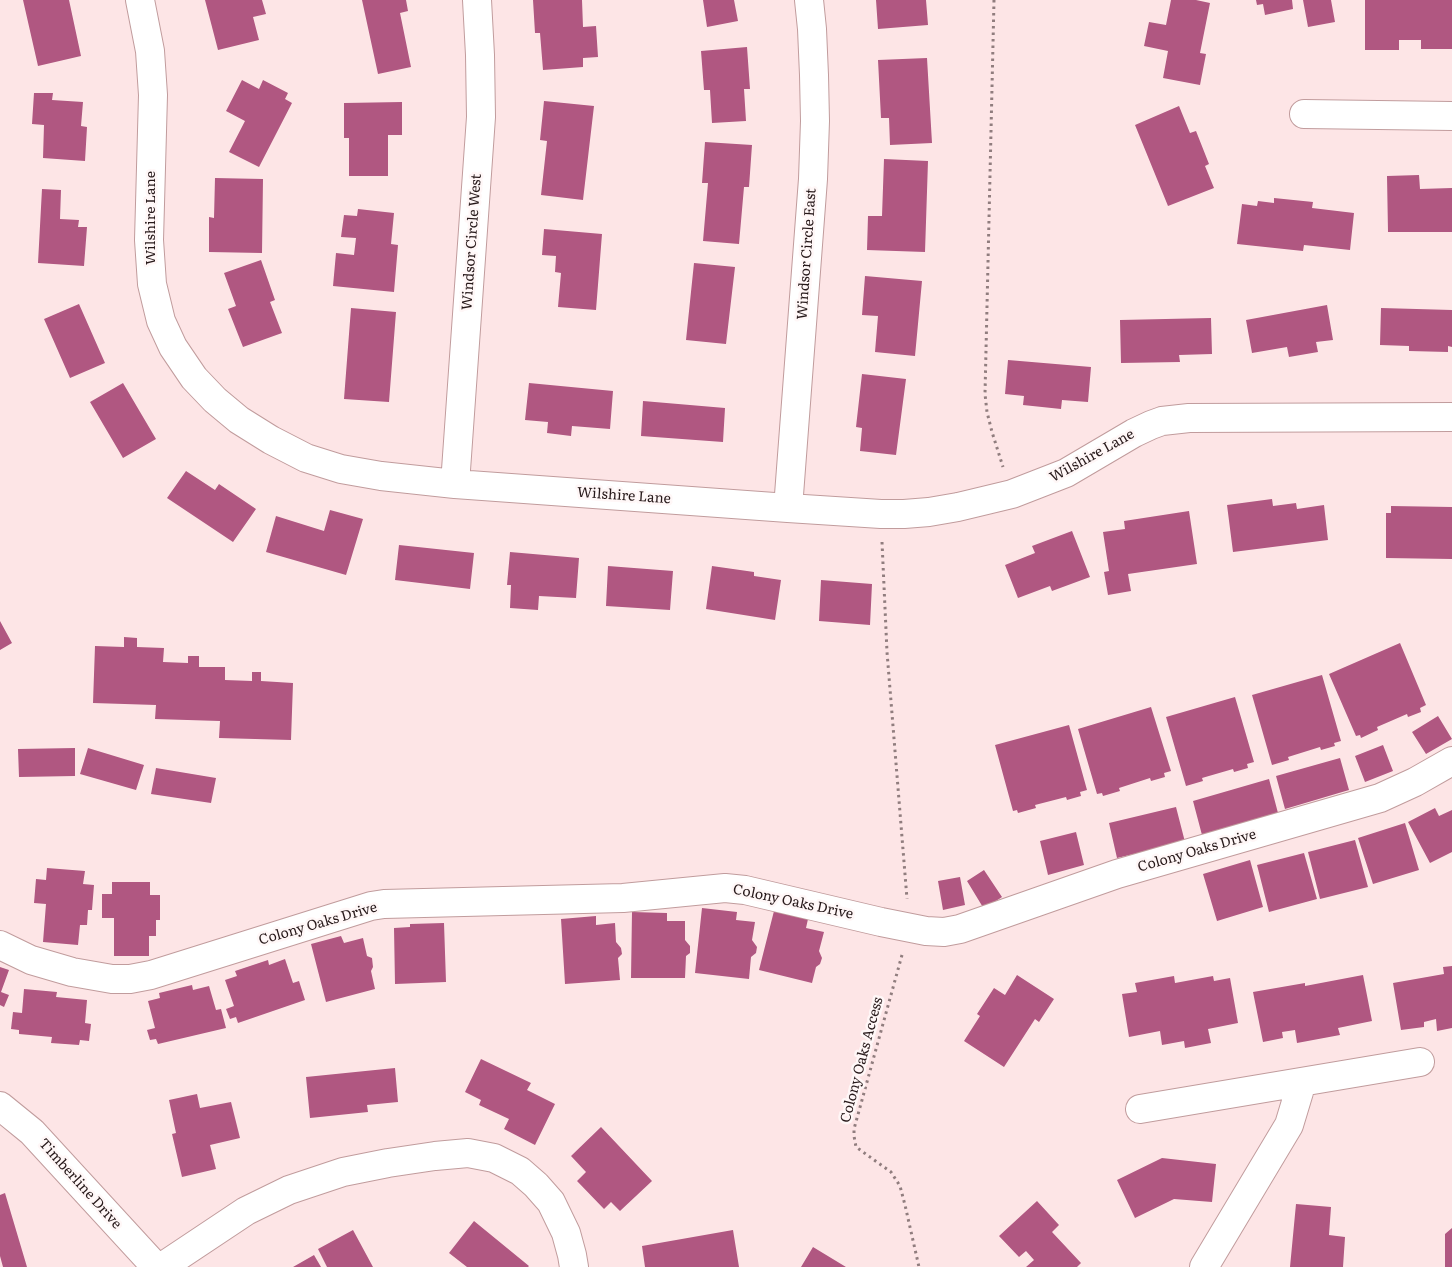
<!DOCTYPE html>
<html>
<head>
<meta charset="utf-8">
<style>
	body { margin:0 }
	canvas { display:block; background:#fde5e6 }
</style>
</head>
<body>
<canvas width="1452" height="1267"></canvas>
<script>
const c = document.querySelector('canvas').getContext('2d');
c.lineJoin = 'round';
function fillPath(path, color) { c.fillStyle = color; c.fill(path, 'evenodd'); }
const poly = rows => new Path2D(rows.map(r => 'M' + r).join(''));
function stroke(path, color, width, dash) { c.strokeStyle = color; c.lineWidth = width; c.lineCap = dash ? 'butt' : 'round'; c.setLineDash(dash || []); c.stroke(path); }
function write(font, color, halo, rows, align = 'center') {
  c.font = font + ' Literata,serif'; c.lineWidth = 5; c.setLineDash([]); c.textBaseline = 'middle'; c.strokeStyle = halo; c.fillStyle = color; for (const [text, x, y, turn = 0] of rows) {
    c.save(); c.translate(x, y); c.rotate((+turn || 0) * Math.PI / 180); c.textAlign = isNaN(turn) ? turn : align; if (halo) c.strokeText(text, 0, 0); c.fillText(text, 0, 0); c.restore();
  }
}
fillPath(poly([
	[23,0,69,0,81,56,38,66],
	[205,0,262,0,266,14,253,17,259,40,218,50],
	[362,0,406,0,408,11,400,13,411,67,378,74],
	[533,0,582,0,583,27,596,26,598,57,583,58,583,67,543,70,540,33,535,33],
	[703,0,734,0,738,21,707,27],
	[876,0,926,0,928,25,878,29],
	[1171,0,1196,0,1210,3,1200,53,1206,54,1200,85,1163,78,1168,51,1144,46,1149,22,1166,25],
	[1256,0,1292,0,1293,9,1265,15,1263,4,1257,5],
	[1303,0,1331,0,1335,22,1308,27],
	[1365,0,1452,0,1452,49,1421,49,1421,40,1399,40,1399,50,1365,50],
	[747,47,750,89,744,89,746,121,712,123,710,90,704,90,701,51],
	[927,58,932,143,890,145,889,118,881,118,878,60],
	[242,80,259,89,263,80,288,93,285,99,292,103,259,167,229,152,245,121,226,111],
	[34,93,53,93,52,100,83,102,81,126,87,127,85,161,43,158,44,125,32,124],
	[544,101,594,106,583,200,541,195,547,141,540,140],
	[402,102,402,135,388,135,388,176,349,176,349,138,344,138,344,103],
	[1179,106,1190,133,1196,131,1209,164,1205,166,1214,188,1168,206,1135,125],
	[705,142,752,145,749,187,744,187,739,244,703,241,708,183,702,183],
	[884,159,928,161,925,252,867,250,868,216,882,216],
	[1419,175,1420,189,1452,188,1452,232,1388,232,1387,176],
	[215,178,263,179,262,253,209,252,209,217,214,218],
	[42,189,61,190,60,219,79,220,78,227,87,227,84,266,38,263],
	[1274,198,1313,202,1312,208,1354,213,1350,250,1304,245,1303,251,1237,244,1242,204,1257,206,1258,201,1274,203],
	[358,209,394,213,391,244,398,245,394,292,333,286,336,253,354,255,356,238,341,237,344,215,357,216],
	[544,229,602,234,596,310,558,307,561,273,555,272,556,256,542,255],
	[261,260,275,300,270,302,282,333,243,347,228,309,236,306,224,273],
	[694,263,735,267,726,344,686,340],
	[865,276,922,281,915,356,875,352,878,316,862,315],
	[79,304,105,363,70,378,44,319],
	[1327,305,1333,340,1316,342,1318,352,1289,357,1287,347,1252,353,1246,320],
	[351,308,396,312,389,402,344,399],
	[1381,308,1452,310,1452,347,1448,346,1448,352,1409,351,1409,346,1380,345],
	[1211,318,1212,354,1179,355,1180,362,1121,363,1120,320],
	[1008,360,1091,367,1088,402,1062,400,1061,409,1023,405,1024,396,1005,394],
	[862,374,906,379,896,455,860,451,862,428,856,427],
	[123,383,156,439,123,458,90,402],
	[529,383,613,391,610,429,572,426,571,436,547,433,548,422,525,420],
	[643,401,725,408,723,442,641,436],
	[186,471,215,490,219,484,256,509,233,542,167,498],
	[1272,499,1273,506,1296,503,1297,509,1324,505,1328,540,1233,552,1227,505],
	[1391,506,1452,507,1452,559,1386,558,1386,513,1391,513],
	[330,510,363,519,346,575,266,552,276,516,324,531],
	[1189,511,1197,564,1128,574,1131,591,1108,595,1104,572,1109,571,1103,532,1125,529,1124,521],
	[1072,531,1090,577,1052,591,1050,586,1018,598,1005,565,1035,553,1032,546],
	[399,545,474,553,470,589,395,580],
	[510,552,579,558,576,598,539,596,538,610,510,608,511,585,507,585],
	[608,566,673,571,670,610,606,606],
	[712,566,754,572,754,576,781,580,775,620,706,609],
	[821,580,872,584,870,625,819,621],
	[0,621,12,643,0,650],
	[124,637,137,638,137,647,164,648,163,662,188,663,188,656,199,656,199,667,225,667,225,680,252,681,252,672,261,672,261,681,293,683,291,740,219,738,220,721,155,719,156,705,93,703,95,646,124,647],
	[1400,643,1426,705,1420,708,1421,712,1408,717,1407,714,1377,727,1378,730,1361,738,1360,735,1356,736,1329,674],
	[1322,675,1341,741,1334,743,1335,746,1321,750,1320,747,1288,757,1289,760,1272,765,1252,695],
	[1235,697,1254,762,1247,764,1248,768,1234,772,1233,769,1202,778,1203,781,1186,786,1166,717],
	[1151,707,1171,771,1164,773,1165,777,1151,781,1150,778,1119,788,1120,791,1103,796,1102,793,1097,794,1078,729],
	[1438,716,1452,739,1426,754,1412,732],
	[1069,725,1087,790,1080,792,1081,796,1067,800,1066,797,1035,805,1036,808,1018,813,1017,810,1013,811,995,745],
	[1383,745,1393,771,1365,782,1355,756],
	[75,748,75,776,19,777,18,749],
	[88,748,144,765,136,790,80,774],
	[1340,758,1349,790,1285,809,1276,776],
	[156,768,216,778,211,803,151,794],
	[1269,779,1278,813,1202,835,1193,801],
	[1176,807,1185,842,1117,858,1109,823],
	[1435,808,1439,816,1452,810,1452,852,1430,863,1408,822],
	[1405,823,1419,870,1373,884,1358,838],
	[1076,832,1084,865,1048,875,1040,841],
	[1355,840,1368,887,1320,899,1308,852],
	[1304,853,1317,899,1269,912,1257,865],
	[1250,860,1263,907,1217,921,1203,874],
	[47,868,85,871,83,884,94,885,92,910,88,910,87,925,80,925,78,945,43,942,46,904,34,903,36,879,46,880],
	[984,870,1002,897,984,909,967,881],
	[960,877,965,905,943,910,938,881],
	[112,882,150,882,150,895,160,895,160,920,156,920,156,936,149,936,149,956,114,956,114,918,102,918,102,894,112,894],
	[702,908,737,912,736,920,755,922,752,940,757,947,756,953,751,957,749,979,695,973],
	[774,911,808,919,806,928,824,932,819,951,822,958,820,964,816,967,812,983,759,970],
	[632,912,667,913,667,921,685,921,685,940,690,946,690,953,686,956,685,978,631,978],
	[596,916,596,925,615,923,616,942,621,948,622,954,618,958,620,980,565,984,561,919],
	[444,923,446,982,395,984,394,928,410,927,410,924],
	[341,936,344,943,363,938,367,956,372,958,373,967,371,971,375,989,326,1002,311,944],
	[285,959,293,983,299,981,305,1000,238,1023,236,1017,230,1019,226,1009,234,1006,225,980,237,976,235,971,268,960,269,965],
	[1452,966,1452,1028,1437,1031,1436,1019,1424,1022,1424,1027,1401,1030,1393,983,1444,974,1443,967],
	[0,967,9,970,1,992,9,995,4,1007,0,1005],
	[1017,975,1054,999,1039,1022,1035,1019,1004,1067,964,1041,980,1016,977,1014,994,988,1005,995],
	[1363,975,1372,1021,1338,1028,1340,1035,1297,1043,1295,1030,1282,1032,1283,1038,1263,1042,1253,992,1305,983,1305,986],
	[1174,976,1175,983,1213,976,1214,981,1230,978,1238,1023,1208,1029,1211,1043,1185,1048,1184,1041,1162,1045,1160,1031,1129,1037,1122,994,1137,992,1135,983],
	[192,985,193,990,209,986,216,1010,221,1009,226,1028,158,1044,156,1039,150,1040,147,1030,155,1028,148,1001,160,998,159,993],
	[24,989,57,992,56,997,87,1000,85,1023,91,1024,89,1041,80,1040,79,1045,51,1043,52,1037,19,1034,19,1030,11,1029,13,1012,22,1013],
	[481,1059,531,1083,527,1090,555,1104,535,1145,504,1129,509,1119,479,1105,481,1100,465,1092],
	[395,1068,398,1102,367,1105,368,1112,310,1118,306,1077],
	[197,1094,200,1108,231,1102,240,1138,210,1145,216,1169,182,1177,172,1134,176,1133,169,1100],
	[601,1127,652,1181,620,1211,611,1202,604,1209,577,1181,586,1172,571,1156],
	[1162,1158,1216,1164,1212,1202,1174,1199,1135,1218,1117,1180],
	[5,1193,27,1267,3,1267,0,1256,0,1195],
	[1037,1201,1059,1225,1052,1232,1081,1263,1077,1267,1026,1267,1034,1260,1026,1251,1019,1257,999,1236],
	[1296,1204,1331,1207,1329,1235,1345,1237,1343,1267,1290,1267],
	[474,1221,529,1266,528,1267,467,1267,449,1253],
	[1452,1228,1452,1267,1445,1267,1445,1234],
	[353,1230,373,1267,327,1267,318,1249],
	[733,1230,739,1267,645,1267,642,1246],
	[813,1247,846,1267,801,1267],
	[314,1255,321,1267,293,1267]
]), '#b05781');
const minor = poly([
	[140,0,150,51,153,95,149,240,152,284,161,321,173,347,194,378,215,400,239,420,271,440,306,458,341,469,381,476,455,484,788,508,881,514,904,514,929,512,958,507,1012,494,1066,473,1134,433,1151,425,1162,421,1189,418,1452,417],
	[1304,114,1452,116],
	[455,484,481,117,480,55,477,0],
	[788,508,813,179,815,121,814,75,812,29,809,0],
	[0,945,31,960,72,972,112,979,130,979,151,975,371,906,384,904,623,898,725,888,745,890,881,922,926,931,944,932,960,929,1117,874,1380,798,1415,782,1452,761],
	[0,1106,32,1132,156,1267],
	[1140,1109,1420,1062],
	[162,1267,246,1211,289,1190,343,1172,388,1163,435,1156,468,1153,494,1158,520,1171,536,1185,551,1202,566,1233,572,1255,574,1267],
	[1204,1267,1289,1125,1302,1082]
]);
stroke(minor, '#c19c9d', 30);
stroke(poly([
	[994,0,985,394,987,412,992,432,1003,467],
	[882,542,887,652,907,899],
	[902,955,854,1129,854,1136,856,1147,891,1172,900,1186,905,1205,919,1267]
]), '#907d7e', 3, [2.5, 4]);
stroke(minor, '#fff', 28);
write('14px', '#27191a', '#fff7f7', [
	["Wilshire Lane",151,218,-90],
	["Windsor Circle West",472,242,-86],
	["Windsor Circle East",807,254,-86],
	["Wilshire Lane",1092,456,-29],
	["Wilshire Lane",624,496,4],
	["Colony Oaks Drive",1197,851,-16],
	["Colony Oaks Drive",793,902,12],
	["Colony Oaks Drive",318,924,-16],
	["Colony Oaks Access",862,1060,-75],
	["Timberline Drive",80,1184,48]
]);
</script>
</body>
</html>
